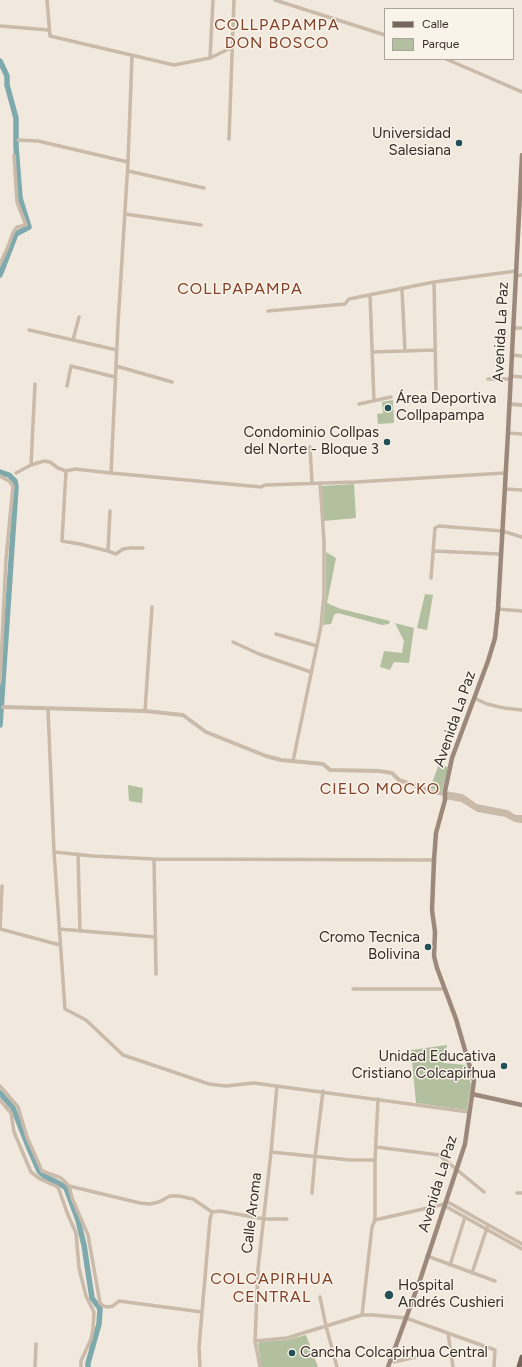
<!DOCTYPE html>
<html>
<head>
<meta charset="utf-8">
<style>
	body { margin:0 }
	#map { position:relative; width:522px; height:1367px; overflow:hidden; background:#f1e9de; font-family:Figtree,sans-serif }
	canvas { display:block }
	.legend { position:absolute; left:384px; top:8px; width:130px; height:52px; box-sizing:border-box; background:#f9f3ea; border:1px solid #aba49d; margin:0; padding:5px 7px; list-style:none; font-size:12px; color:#372e29 }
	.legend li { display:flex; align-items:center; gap:8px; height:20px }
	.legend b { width:20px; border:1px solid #aba49d }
</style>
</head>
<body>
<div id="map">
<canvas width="522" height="1367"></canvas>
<ul class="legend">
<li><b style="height:5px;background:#78665b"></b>Calle</li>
<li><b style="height:11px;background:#b3c09f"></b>Parque</li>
</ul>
</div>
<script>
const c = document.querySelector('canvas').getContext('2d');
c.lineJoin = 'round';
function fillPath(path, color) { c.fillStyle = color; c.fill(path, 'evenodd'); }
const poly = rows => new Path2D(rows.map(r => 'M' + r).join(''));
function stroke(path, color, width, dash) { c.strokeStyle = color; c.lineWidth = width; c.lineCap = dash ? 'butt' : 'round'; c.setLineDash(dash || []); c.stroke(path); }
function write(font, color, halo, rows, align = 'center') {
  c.font = font + ' Figtree,sans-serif'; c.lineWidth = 3; c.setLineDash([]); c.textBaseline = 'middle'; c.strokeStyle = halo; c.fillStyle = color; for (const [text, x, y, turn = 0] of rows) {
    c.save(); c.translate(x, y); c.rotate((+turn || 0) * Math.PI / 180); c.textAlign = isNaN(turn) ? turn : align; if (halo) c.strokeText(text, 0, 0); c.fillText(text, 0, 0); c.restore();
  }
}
fillPath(poly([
	[393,400,394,423,378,424,377,414,383,413,382,402],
	[354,484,356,518,324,521,321,486],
	[326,552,336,558,327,603,341,609,390,621,389,624,382,625,338,613,334,615,331,624,323,625,326,592],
	[425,594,433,595,427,630,417,628],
	[395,623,414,628,409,663,394,662,390,670,380,667,384,651,402,653,404,641],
	[439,764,448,767,442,792,430,788],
	[128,785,143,788,142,803,129,801],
	[447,1045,444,1063,466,1065,471,1084,467,1110,416,1103,411,1050],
	[306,1335,318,1367,261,1367,258,1344,260,1342,287,1340]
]), '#b3c09f');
stroke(poly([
	[0,61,7,76,7,85,16,118,16,147,20,198,29,227,16,234,0,275],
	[0,472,9,475,15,481,16,487,0,725],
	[0,1093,13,1108,28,1146,39,1171,44,1176,60,1184,66,1188,78,1220,84,1245,92,1298,100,1309,99,1324,88,1363,88,1367]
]), '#7ea9ad', 5.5);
stroke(poly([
	[47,0,50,36,174,65,210,58,233,47],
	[275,0,385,35],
	[0,26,49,30],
	[210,58,213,0],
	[446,59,522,92],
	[229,139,234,0],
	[18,140,38,141,128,162],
	[128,171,204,188],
	[125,214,201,225],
	[0,264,7,249,13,233,17,227,26,225,17,202,14,155],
	[516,276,522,275],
	[434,282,436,392],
	[402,290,405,351],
	[370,295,374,401],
	[268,311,345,304,349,299,434,282,516,271],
	[514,328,522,328],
	[29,330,117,350],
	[73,340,79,317],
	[373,352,434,350],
	[512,355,522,356],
	[116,366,172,382],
	[511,376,522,377],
	[488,379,511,379],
	[67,386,71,366,115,377],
	[359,404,391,397],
	[508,433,522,434],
	[310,447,312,483],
	[31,465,35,384],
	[66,471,62,541,80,544,108,551,116,554,123,549,130,548,143,548],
	[16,473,31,465,44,461,50,462,58,468,66,471,75,469,111,473,261,487,265,485,356,482,505,473],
	[111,473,118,324,128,162,132,56],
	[0,476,9,481,13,486,6,559,0,683],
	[505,489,522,490],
	[108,551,110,511],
	[433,551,500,554],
	[431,578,435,528,439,526,502,531,522,537],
	[498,609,522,611],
	[276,634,317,646],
	[233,642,259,654,311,672],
	[474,698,487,704,504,708,522,710],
	[48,709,54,852,65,1009,86,1020,123,1055,209,1084,226,1086,254,1083,469,1112],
	[145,711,152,607],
	[293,761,321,626,324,594,324,541,320,483],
	[54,852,93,856,154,859,434,860],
	[78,854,80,931],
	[154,859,156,974],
	[0,929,60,945],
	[0,929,2,886],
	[59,929,155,937],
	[353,989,444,989],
	[0,1086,18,1107,27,1137,42,1171,61,1178,69,1186,72,1198,88,1235,100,1303,103,1306,108,1307,113,1306,119,1301,202,1312],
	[0,1100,11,1113,14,1132,31,1172,40,1179,58,1187,68,1215,76,1233,79,1268,86,1296,94,1312,93,1329,91,1339,81,1361,81,1367],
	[376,1147,439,1155,484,1192],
	[271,1152,350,1160,375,1160],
	[69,1186,140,1203,150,1204,159,1202,170,1196,179,1196,193,1199,212,1212,220,1211,264,1219,287,1219],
	[312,1193,315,1157,323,1091],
	[517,1193,522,1193],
	[446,1201,522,1244],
	[445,1206,522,1249],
	[375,1220,445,1204],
	[427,1256,495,1281],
	[450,1265,465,1217],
	[472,1273,487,1228],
	[320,1297,326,1326,337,1367],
	[362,1315,372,1227,375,1220,375,1160,378,1099],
	[448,1333,453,1367],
	[255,1341,287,1338,362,1315,373,1315,406,1318,495,1350,494,1367],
	[394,1362,429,1354],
	[35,1367,36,1344],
	[200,1367,199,1347,210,1219,212,1212],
	[260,1367,255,1341,258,1269,271,1152,277,1086]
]), '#c9baaa', 3.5);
stroke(poly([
	[509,404,522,405],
	[3,707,145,711,183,715,206,732,266,756,281,760,323,764,330,770,379,771,392,773,399,780,433,792,445,794],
	[445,793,462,796,476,806,507,812,515,817,522,817],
	[445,797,462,800,478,810,506,815,515,820,522,821]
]), '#c9baaa', 4);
stroke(poly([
	[472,1094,522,1105],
	[388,1367,420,1280,465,1144,474,1081,456,1019,437,968,434,956,435,932,432,910,434,860,436,833,445,800,445,791,452,758,488,661,495,638,498,609,508,433,522,155]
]), '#9c897c', 4.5);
stroke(poly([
	[519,1367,522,1357]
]), '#78665b', 5);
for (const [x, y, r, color] of [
	[459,143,4,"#215056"],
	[388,408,4,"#215056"],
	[387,442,4,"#215056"],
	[428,947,4,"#215056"],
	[504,1066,4,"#215056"],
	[389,1295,5,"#215056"],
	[292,1353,4,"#215056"]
]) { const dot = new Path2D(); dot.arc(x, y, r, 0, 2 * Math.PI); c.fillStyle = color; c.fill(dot); stroke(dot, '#f9f3ea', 1.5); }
write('15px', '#372e29', '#f9f3ea', [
	["Universidad",451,134],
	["Salesiana",451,151],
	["Área Deportiva",396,399,"left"],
	["Collpapampa",396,416,"left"],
	["Condominio Collpas",379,433],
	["del Norte - Bloque 3",379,450],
	["Cromo Tecnica",420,938],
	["Bolivina",420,955],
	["Unidad Educativa",496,1057],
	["Cristiano Colcapirhua",496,1074],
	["Hospital",398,1286,"left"],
	["Andrés Cushieri",398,1303,"left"],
	["Cancha Colcapirhua Central",300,1353,"left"]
], 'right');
write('15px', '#372e29', '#f9f3ea', [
	["Avenida La Paz",501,332,-87],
	["Avenida La Paz",455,719,-71],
	["Avenida La Paz",438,1184,-73],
	["Calle Aroma",252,1213,-83]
]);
c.letterSpacing = '1px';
write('16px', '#814027', '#f9f3ea', [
	["COLLPAPAMPA",277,25],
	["DON BOSCO",277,43],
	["COLLPAPAMPA",240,289],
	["CIELO MOCKO",380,789],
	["COLCAPIRHUA",272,1279],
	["CENTRAL",272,1297]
]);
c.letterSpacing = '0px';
</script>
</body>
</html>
